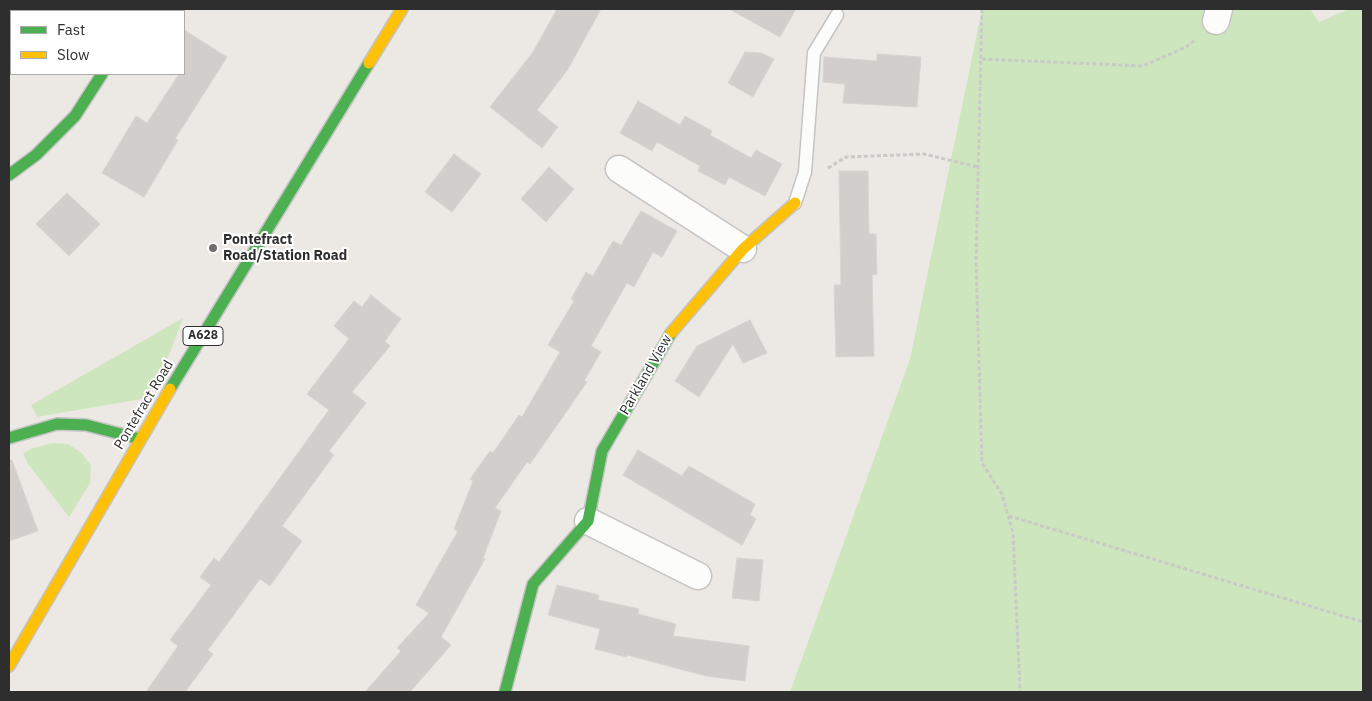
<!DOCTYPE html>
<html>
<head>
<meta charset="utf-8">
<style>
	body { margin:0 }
	#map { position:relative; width:1372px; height:701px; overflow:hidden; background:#ece8e4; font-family:"IBM Plex Sans",sans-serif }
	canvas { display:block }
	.frame { position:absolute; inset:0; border:10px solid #2e2e2e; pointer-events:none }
	.legend { position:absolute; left:10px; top:10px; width:175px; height:65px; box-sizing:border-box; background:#fff; border:1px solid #ababab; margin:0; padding:6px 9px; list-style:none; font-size:15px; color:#2e2e2e }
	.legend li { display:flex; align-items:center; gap:10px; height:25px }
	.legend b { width:25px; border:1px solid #ababab }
</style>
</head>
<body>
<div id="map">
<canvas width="1372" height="701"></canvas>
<div class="frame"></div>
<ul class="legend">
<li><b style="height:6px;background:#4caf50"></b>Fast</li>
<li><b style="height:6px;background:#ffc107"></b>Slow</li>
</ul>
</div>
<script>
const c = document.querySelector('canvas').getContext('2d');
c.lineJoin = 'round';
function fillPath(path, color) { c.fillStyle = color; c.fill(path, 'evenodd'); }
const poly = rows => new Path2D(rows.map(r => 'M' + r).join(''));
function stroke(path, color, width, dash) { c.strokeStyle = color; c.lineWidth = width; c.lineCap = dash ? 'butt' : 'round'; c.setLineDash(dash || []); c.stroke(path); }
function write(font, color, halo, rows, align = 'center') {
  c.font = font + ' "IBM Plex Sans",sans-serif'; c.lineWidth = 4; c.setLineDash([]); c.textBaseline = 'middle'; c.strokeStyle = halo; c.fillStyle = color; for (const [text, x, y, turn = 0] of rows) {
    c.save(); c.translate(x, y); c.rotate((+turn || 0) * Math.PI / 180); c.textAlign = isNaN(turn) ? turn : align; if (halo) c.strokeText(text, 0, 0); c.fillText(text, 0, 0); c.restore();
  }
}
fillPath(poly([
	[982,9,1310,9,1319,22,1349,9,1363,9,1363,692,790,692,910,359],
	[183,318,162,374,142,399,37,417,31,405],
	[53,443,68,444,82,453,91,466,90,483,69,517,28,464,23,453,33,448]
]), '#cee6be');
const building = poly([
	[557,9,601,9,568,69,537,110,558,127,542,148,490,107,533,52,557,9],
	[729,9,796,9,780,37,729,9],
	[184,30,227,57,175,139,178,140,144,197,102,173,136,116,147,123,179,74,184,74,184,30],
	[745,52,761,53,774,59,753,97,728,83,745,52],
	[877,54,921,57,917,107,843,103,845,84,823,82,824,57,877,61,877,54],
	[638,101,680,125,685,116,712,131,710,135,751,158,756,150,782,164,765,196,729,177,725,185,698,171,700,166,657,142,652,151,620,133,638,101],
	[454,154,481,174,452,212,425,192,454,154],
	[549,167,574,189,546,222,521,199,549,167],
	[839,171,868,171,869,234,876,234,877,274,872,275,874,356,836,357,834,285,841,285,839,171],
	[67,193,100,224,69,256,36,224,67,193],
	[641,211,677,231,662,257,653,252,634,287,627,283,591,346,601,352,584,381,587,382,530,464,527,462,495,508,501,511,483,558,485,559,441,637,451,645,410,692,365,692,401,651,397,648,429,613,416,605,458,531,454,529,473,481,470,479,490,451,493,453,519,415,522,417,560,352,548,345,574,301,571,299,586,272,593,276,613,241,621,245,641,211],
	[371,295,401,319,385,341,390,346,352,392,366,403,329,451,334,455,282,526,302,541,270,586,260,579,208,650,213,654,185,692,146,692,178,646,170,640,211,585,200,577,214,558,219,562,329,410,307,394,349,339,334,326,354,301,362,307,371,295],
	[750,320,767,353,743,363,733,344,699,397,675,381,697,346,750,320],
	[638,450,682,476,689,466,755,504,750,515,756,519,742,545,623,475,638,450],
	[9,460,12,460,38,531,9,541,9,460],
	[737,558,763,560,759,601,732,598,737,558],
	[557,585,599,595,598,600,639,609,638,614,676,624,673,636,749,646,745,681,706,676,627,655,627,657,595,649,600,629,548,615,557,585]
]);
fillPath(building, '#d1cecb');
stroke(building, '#d7d4d0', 1);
const lane = poly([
	[795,203,805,172,814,53,837,15]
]);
const street = poly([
	[142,11,143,9],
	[1216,21,1219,9],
	[619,169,743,249],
	[588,521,698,576]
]);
const fast = poly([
	[9,175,36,155,75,116,102,74],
	[170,389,369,63],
	[9,438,57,424,86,425,140,439],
	[505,692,533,584,588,521,602,451,671,333]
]);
const slow = poly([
	[369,63,402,9],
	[671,333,743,249,795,203],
	[9,666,170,389]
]);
stroke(lane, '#c5c4c5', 15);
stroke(street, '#c5c4c5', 29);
stroke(fast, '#c5c4c5', 14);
stroke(slow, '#c5c4c5', 14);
stroke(poly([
	[982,9,976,261,982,463,1002,494,1013,533,1020,692],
	[982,59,1143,66,1186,47,1195,40],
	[828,168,846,157,924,154,978,167],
	[1009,516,1363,622]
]), '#c9c9c8', 3, [4, 2.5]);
stroke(lane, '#fcfcfb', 12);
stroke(street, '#fcfcfb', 26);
stroke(fast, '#4caf50', 11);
stroke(slow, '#ffc107', 11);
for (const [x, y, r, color] of [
	[213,248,5,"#706f6e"]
]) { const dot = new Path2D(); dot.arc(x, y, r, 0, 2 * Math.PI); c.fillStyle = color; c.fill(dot); stroke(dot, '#fff', 2); }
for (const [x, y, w] of [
	[203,336,40]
]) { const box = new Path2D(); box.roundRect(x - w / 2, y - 9.5, w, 19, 4); c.fillStyle = '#fff'; c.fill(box); stroke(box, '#2e2e2e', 1); }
write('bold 12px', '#2e2e2e', null, [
	["A628",203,336]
]);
write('bold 14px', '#2e2e2e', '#fff', [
	["Pontefract",223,240],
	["Road/Station Road",223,256]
], 'left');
write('14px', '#2e2e2e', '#fff', [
	["Parkland View",646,375,-60],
	["Pontefract Road",144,405,-59]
]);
</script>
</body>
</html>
